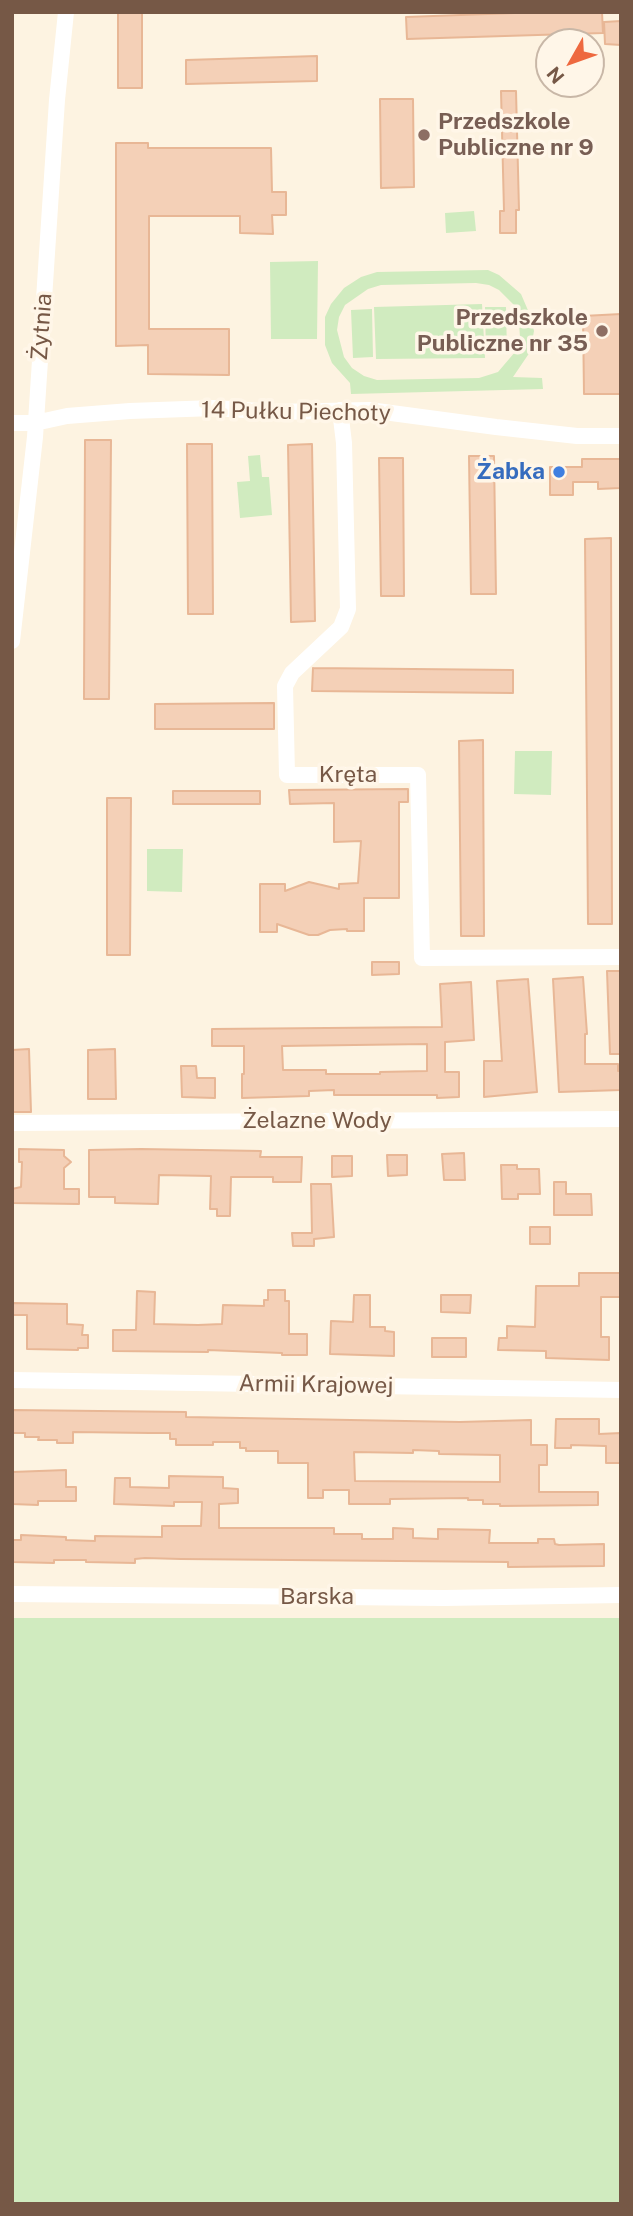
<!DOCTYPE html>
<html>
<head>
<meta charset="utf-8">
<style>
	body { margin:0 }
	#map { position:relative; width:633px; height:2216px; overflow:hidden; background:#fdf3e1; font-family:"Public Sans",sans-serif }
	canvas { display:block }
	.frame { position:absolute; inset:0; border:14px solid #765846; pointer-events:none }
	.north { position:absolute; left:535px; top:28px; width:70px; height:70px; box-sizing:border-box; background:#fff6e8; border:2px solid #c8b7a7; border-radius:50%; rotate:230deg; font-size:19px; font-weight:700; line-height:28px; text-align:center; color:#765846 }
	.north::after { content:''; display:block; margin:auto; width:24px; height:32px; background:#ee693f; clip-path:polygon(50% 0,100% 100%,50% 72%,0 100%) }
</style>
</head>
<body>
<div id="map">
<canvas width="633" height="2216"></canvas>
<div class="frame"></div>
<div class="north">N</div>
</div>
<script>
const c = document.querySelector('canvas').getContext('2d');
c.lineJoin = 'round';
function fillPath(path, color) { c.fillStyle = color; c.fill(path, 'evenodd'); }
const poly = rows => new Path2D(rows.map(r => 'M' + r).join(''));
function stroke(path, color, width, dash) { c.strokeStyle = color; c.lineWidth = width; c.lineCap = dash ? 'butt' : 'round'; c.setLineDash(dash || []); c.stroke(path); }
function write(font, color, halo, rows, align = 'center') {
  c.font = font + ' "Public Sans",sans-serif'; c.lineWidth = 7; c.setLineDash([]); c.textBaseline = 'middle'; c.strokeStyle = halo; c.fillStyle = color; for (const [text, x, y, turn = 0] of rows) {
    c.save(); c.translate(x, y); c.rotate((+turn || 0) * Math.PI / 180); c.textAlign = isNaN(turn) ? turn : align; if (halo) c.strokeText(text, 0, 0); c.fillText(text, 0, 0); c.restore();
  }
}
fillPath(poly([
	[474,211,476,231,446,233,445,213],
	[318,261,317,339,271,339,270,262],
	[488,270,499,275,521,294,530,315,534,331,530,352,513,377,542,378,543,389,351,394,350,383,332,363,325,345,325,317,331,304,344,288,361,277,377,272],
	[476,283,489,285,499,290,514,305,519,321,520,338,515,352,498,372,479,378,377,380,364,376,352,368,344,357,337,330,339,317,345,305,368,289,381,285],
	[482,304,485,358,376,359,374,307],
	[485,307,506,307,507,354,486,354],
	[372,309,373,357,353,358,351,310],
	[260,455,262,477,269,477,272,515,240,518,237,482,250,481,248,456],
	[515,751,552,751,551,795,514,794],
	[147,849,183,849,182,892,147,891],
	[12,1618,621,1618,621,2204,12,2204]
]), '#d0ebbf');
const building = poly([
	[118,12,142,12,142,88,118,88,118,12],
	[542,12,602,12,603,33,407,39,406,17,542,12],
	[621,21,621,45,605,44,604,22,621,21],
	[317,56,317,81,186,84,186,60,317,56],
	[501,91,516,91,519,210,516,210,516,233,500,233,500,211,504,211,501,91],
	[380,99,413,99,414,187,381,188,380,99],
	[116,143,148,143,148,148,271,148,272,192,286,192,286,215,272,215,273,234,240,233,240,216,149,216,149,329,229,329,229,375,148,374,148,345,116,346,116,143],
	[621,314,621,394,584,394,583,316,621,314],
	[85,440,111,440,109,699,84,699,85,440],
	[187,444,212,444,213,614,188,614,187,444],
	[312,444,315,621,291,622,288,445,312,444],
	[469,456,494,456,496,594,471,594,469,456],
	[379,458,403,458,404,596,381,596,379,458],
	[582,459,621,459,621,488,598,489,598,482,573,482,573,495,550,495,550,467,582,467,582,459],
	[611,538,612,924,588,924,585,539,611,538],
	[313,668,513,670,513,693,312,691,313,668],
	[274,703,274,729,155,729,155,704,274,703],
	[483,740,484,936,461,936,459,741,483,740],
	[408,789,408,802,399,802,399,898,364,898,364,931,347,931,347,929,330,930,318,935,309,935,277,924,277,932,260,932,260,884,285,884,285,891,309,882,339,889,339,884,358,883,361,841,334,842,334,803,290,804,289,790,408,789],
	[173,791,260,791,260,804,173,804,173,791],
	[107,798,131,798,130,955,107,955,107,798],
	[372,962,399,962,399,974,372,975,372,962],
	[607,971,621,971,621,1054,610,1054,607,971],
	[583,977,587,1034,585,1034,585,1064,618,1064,618,1071,621,1071,621,1090,559,1092,553,979,583,977],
	[528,979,537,1092,484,1097,484,1061,502,1061,497,981,528,979],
	[471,982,474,1040,445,1042,445,1072,459,1072,459,1097,437,1098,437,1095,334,1095,334,1090,309,1091,309,1096,242,1098,242,1074,244,1074,244,1046,212,1046,212,1029,442,1027,440,984,471,982],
	[427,1044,427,1071,380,1072,380,1074,326,1074,326,1070,283,1070,282,1046,427,1044],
	[29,1049,31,1112,12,1112,12,1050,29,1049],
	[115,1049,116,1099,88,1099,88,1050,115,1049],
	[181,1066,196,1066,197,1078,215,1078,215,1098,182,1097,181,1066],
	[19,1149,64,1150,64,1156,71,1162,64,1168,64,1189,79,1189,79,1204,12,1203,12,1189,21,1187,22,1162,19,1162,19,1149],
	[141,1149,261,1151,260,1157,302,1157,301,1182,273,1182,273,1177,231,1177,230,1216,217,1216,217,1209,210,1209,211,1176,159,1175,158,1204,115,1203,115,1197,89,1197,89,1150,141,1149],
	[464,1153,465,1180,444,1180,442,1154,464,1153],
	[387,1155,407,1155,407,1175,388,1176,387,1155],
	[332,1156,352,1156,352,1176,332,1177,332,1156],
	[501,1165,517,1165,517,1169,539,1169,540,1194,518,1194,518,1199,502,1199,501,1165],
	[554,1182,566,1182,566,1194,591,1194,592,1215,554,1215,554,1182],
	[311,1184,331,1184,334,1237,314,1239,314,1246,293,1246,292,1233,312,1233,311,1184],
	[530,1227,550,1227,550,1244,530,1244,530,1227],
	[579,1273,621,1273,621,1297,601,1297,601,1337,609,1337,609,1360,546,1358,546,1351,498,1350,499,1338,507,1338,507,1326,535,1327,536,1286,579,1286,579,1273],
	[268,1290,285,1290,285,1301,289,1301,289,1334,307,1334,307,1355,282,1355,282,1353,208,1350,208,1352,113,1351,113,1330,136,1330,137,1291,155,1292,154,1324,198,1325,222,1324,223,1305,264,1306,264,1300,268,1300,268,1290],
	[354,1295,370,1295,370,1327,385,1327,385,1331,394,1332,394,1356,330,1354,331,1321,353,1322,354,1295],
	[441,1295,471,1295,470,1313,441,1312,441,1295],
	[12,1303,67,1304,67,1324,83,1325,82,1335,88,1335,88,1348,78,1348,78,1350,27,1349,27,1315,12,1315,12,1303],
	[432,1338,466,1338,466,1357,432,1357,432,1338],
	[12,1410,186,1412,186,1417,460,1422,531,1420,531,1445,547,1445,547,1465,539,1465,539,1492,598,1492,598,1505,500,1506,500,1504,483,1504,483,1500,468,1500,468,1498,390,1499,390,1504,349,1504,349,1490,323,1490,323,1498,308,1498,308,1463,278,1463,278,1451,246,1451,246,1448,240,1448,240,1442,213,1442,213,1445,176,1445,176,1439,170,1439,170,1433,150,1433,73,1432,73,1443,57,1443,57,1440,38,1440,39,1437,25,1437,25,1433,12,1433,12,1410],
	[413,1450,439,1451,439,1454,500,1455,500,1482,355,1481,354,1452,413,1453,413,1450],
	[556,1419,599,1419,599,1434,621,1433,621,1463,606,1463,606,1446,571,1445,571,1448,555,1448,556,1419],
	[66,1470,66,1487,76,1487,76,1501,38,1501,38,1505,12,1504,12,1472,66,1470],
	[169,1476,223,1477,223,1488,238,1489,238,1503,219,1504,219,1528,334,1528,334,1534,362,1534,362,1539,393,1539,393,1528,413,1529,413,1538,438,1539,438,1529,490,1530,489,1543,538,1543,538,1539,554,1539,555,1544,559,1545,604,1544,604,1566,508,1567,508,1562,181,1559,145,1558,135,1559,135,1563,86,1562,86,1560,54,1560,54,1563,12,1562,12,1540,21,1540,21,1535,66,1537,66,1540,95,1541,95,1536,162,1537,162,1526,201,1526,202,1502,174,1502,174,1506,114,1504,115,1478,130,1478,130,1487,169,1488,169,1476]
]);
fillPath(building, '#f4d0b7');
stroke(building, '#e8b796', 2);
stroke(poly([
	[340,410,344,443,348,609,341,627,292,673,285,686,287,775,418,775,422,958,621,957],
	[12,423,35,423,67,416,130,411,214,408,275,412,369,410,496,427,577,436,621,436],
	[12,641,35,437,57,100,66,12],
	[12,1123,621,1119],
	[12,1380,621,1390],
	[12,1594,444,1598,621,1595]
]), '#fff', 16);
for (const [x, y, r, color] of [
	[424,135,7,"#8d6e63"],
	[602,331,7,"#8d6e63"],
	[559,472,7,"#3f7fe0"]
]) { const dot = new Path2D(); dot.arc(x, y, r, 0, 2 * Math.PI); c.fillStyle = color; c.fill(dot); stroke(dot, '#fff6e8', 2.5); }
write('bold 23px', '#785e54', '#fff6e8', [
	["Przedszkole",438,122],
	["Publiczne nr 9",438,148],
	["Przedszkole",588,318,"right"],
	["Publiczne nr 35",588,344,"right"]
], 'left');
write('23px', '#765846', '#fff6e8', [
	["Żytnia",42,327,-86],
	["14 Pułku Piechoty",296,412,1],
	["Kręta",348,775],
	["Żelazne Wody",317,1121],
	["Armii Krajowej",316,1385,1],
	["Barska",317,1597]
]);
write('bold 23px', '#366cbe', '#fff6e8', [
	["Żabka",545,472]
], 'right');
</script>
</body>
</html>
